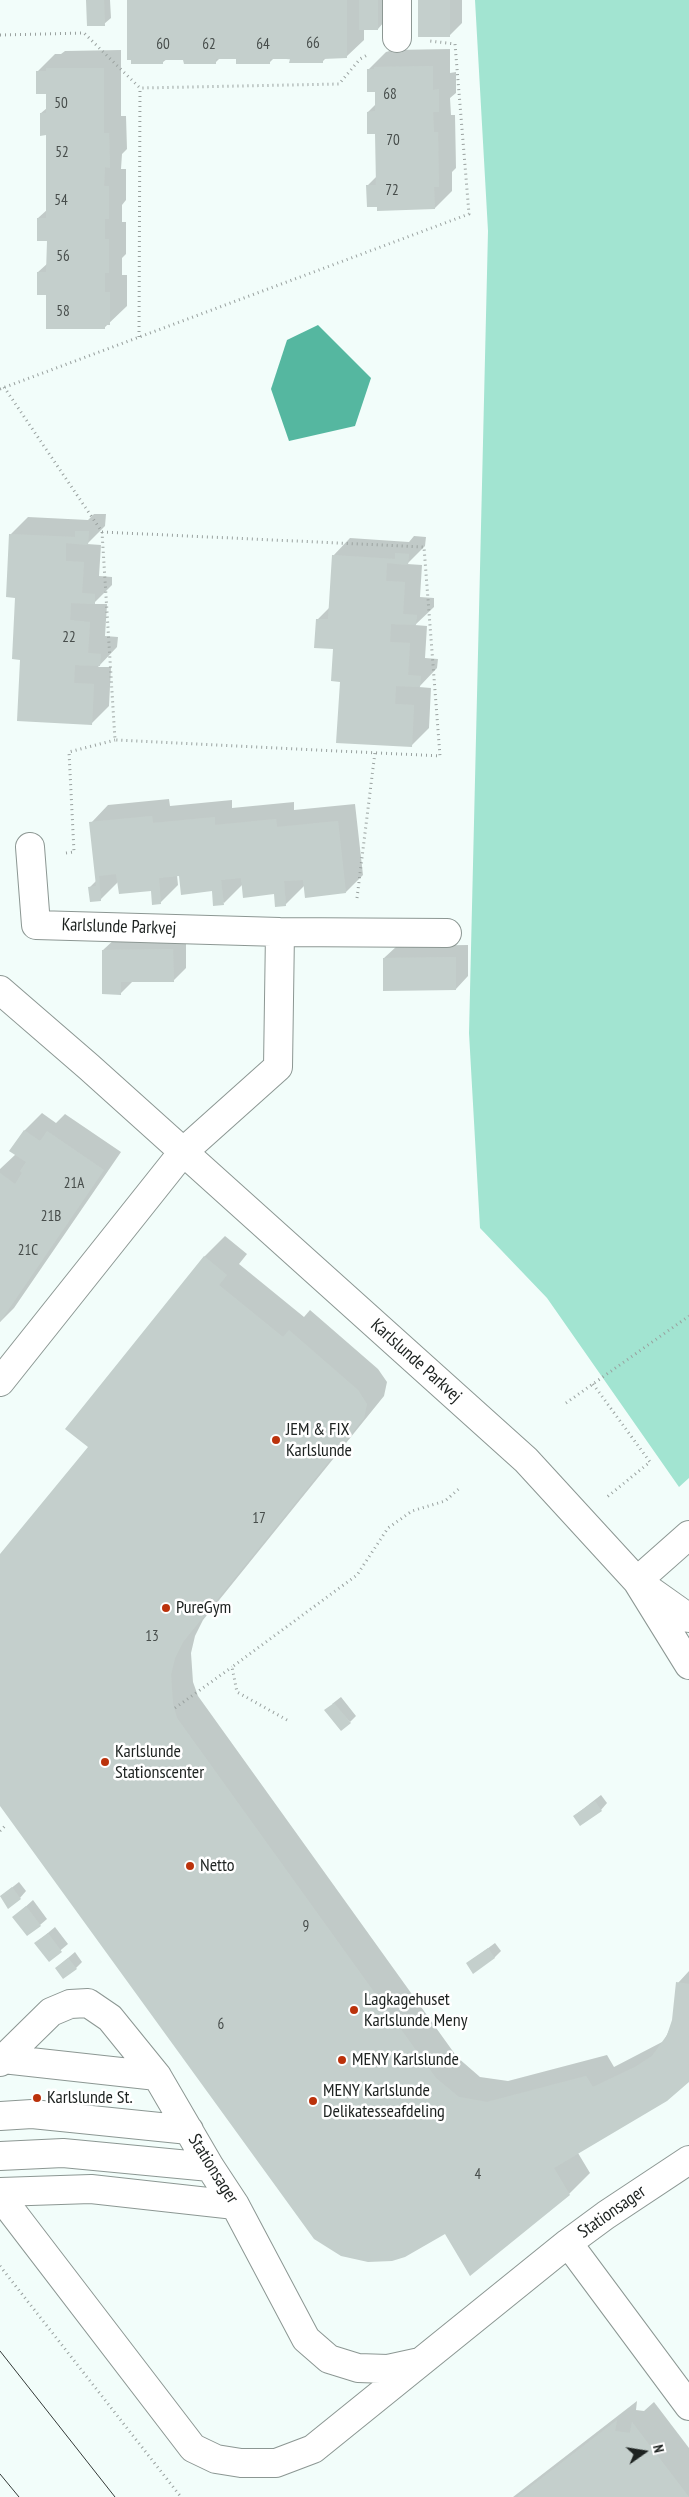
<!DOCTYPE html>
<html>
<head>
<meta charset="utf-8">
<style>
	body { margin:0 }
	#map { position:relative; width:689px; height:2497px; overflow:hidden; background:#f2fdfa; font-family:"PT Sans Narrow",sans-serif }
	canvas { display:block }
	.north { position:absolute; left:619px; top:2427px; width:50px; height:50px; -webkit-text-stroke:4px #fff; paint-order:stroke; rotate:77deg; font-size:14px; font-weight:700; line-height:20px; text-align:center; color:#1d2220 }
	.north::after { content:''; display:block; margin:auto; width:18px; height:22px; background:#1d2220; clip-path:polygon(50% 0,100% 100%,50% 72%,0 100%) }
</style>
</head>
<body>
<div id="map">
<canvas width="689" height="2497"></canvas>
<div class="north">N</div>
</div>
<script>
const c = document.querySelector('canvas').getContext('2d');
c.lineJoin = 'round';
function fillPath(path, color) { c.fillStyle = color; c.fill(path, 'evenodd'); }
const poly = rows => new Path2D(rows.map(r => 'M' + r).join(''));
function stroke(path, color, width, dash) { c.strokeStyle = color; c.lineWidth = width; c.lineCap = dash ? 'butt' : 'round'; c.setLineDash(dash || []); c.stroke(path); }
function write(font, color, halo, rows, align = 'center') {
  c.font = font + ' "PT Sans Narrow",sans-serif'; c.lineWidth = 5; c.setLineDash([]); c.textBaseline = 'middle'; c.strokeStyle = halo; c.fillStyle = color; for (const [text, x, y, turn = 0] of rows) {
    c.save(); c.translate(x, y); c.rotate((+turn || 0) * Math.PI / 180); c.textAlign = isNaN(turn) ? turn : align; if (halo) c.strokeText(text, 0, 0); c.fillText(text, 0, 0); c.restore();
  }
}
fillPath(poly([
	[475,0,689,0,689,1478,679,1487,547,1298,480,1228,469,1033,488,231]
]), '#a2e4d1');
fillPath(poly([
	[318,325,371,378,355,426,289,441,271,389,287,340]
]), '#55b7a0');
fillPath(poly([
	[88,0,110,0,111,18,104,24],
	[128,0,384,0,384,22,378,29,364,29,364,40,346,57,327,57,322,62,274,58,269,63,238,58,220,58,216,62,167,59,163,62],
	[419,0,462,0,462,23,449,36],
	[450,49,450,73,456,72,456,93,450,98,451,115,455,115,456,168,452,172,452,191,435,208,378,206,367,186,377,176,376,133,368,112,376,104,376,91,368,70,386,52,393,50],
	[121,50,121,116,126,116,127,149,122,154,121,169,126,169,126,200,122,205,122,222,126,222,126,254,122,258,122,275,127,275,127,306,104,328,38,272,48,263,48,240,38,218,48,209,47,134,41,113,47,108,47,93,37,72,55,54,61,54,65,51],
	[94,514,106,514,105,526,87,544,101,545,99,576,112,577,112,585,93,604,107,604,105,636,118,637,117,647,98,667,111,667,109,706,91,724,21,659,11,534,28,517,88,520],
	[414,536,426,537,425,546,407,564,422,565,420,597,434,598,434,607,415,625,427,626,425,658,438,659,437,668,419,687,431,688,429,728,411,746,341,680,335,648,318,619,330,607,333,556,350,538,409,542],
	[169,799,170,806,232,800,232,808,294,802,294,810,355,804,363,875,346,892,305,885,285,905,275,893,243,884,224,903,213,890,180,874,177,875,178,885,161,902,153,903,152,889,118,882,100,900,90,887,97,880,91,823,108,805],
	[186,937,186,968,174,980,133,981,121,993,103,950,116,938],
	[468,945,468,976,456,989,384,958,397,946],
	[42,1113,56,1123,65,1114,121,1152,14,1308,0,1322,0,1169,16,1154,11,1151,25,1130],
	[225,1236,247,1254,239,1264,304,1317,310,1310,378,1369,387,1382,384,1396,203,1620,195,1636,191,1653,193,1682,198,1696,457,2057,480,2077,508,2081,607,2055,614,2067,664,2041,674,2020,678,1983,689,1971,689,2080,578,2153,590,2173,569,2194,0,1804,0,1556,89,1447,204,1257],
	[341,1697,356,1716,350,1722,332,1704],
	[601,1795,607,1803,601,1810,574,1816],
	[19,1882,26,1891,20,1898,0,1897],
	[33,1900,47,1919,40,1925,14,1917],
	[55,1927,68,1944,49,1960,36,1943],
	[495,1943,501,1951,494,1958,468,1963],
	[75,1952,82,1962,76,1968,56,1968],
	[637,2401,636,2410,644,2411,654,2402,689,2448,689,2497,513,2497]
]), '#0003');
fillPath(poly([
	[86,0,104,0,105,26,87,26],
	[127,0,347,0,347,58,323,59,323,63,289,63,290,59,270,59,270,64,236,64,236,59,216,59,216,64,184,64,183,60,163,60,163,64,131,64,131,60,127,60],
	[359,0,378,0,378,30,359,30],
	[418,0,450,0,450,37,418,37],
	[433,66,433,90,439,89,439,112,433,112,434,132,438,132,439,187,434,187,435,209,377,211,377,207,367,207,366,185,376,185,375,134,367,134,367,112,375,111,375,92,367,92,367,69,374,69,374,67],
	[46,68,104,68,104,133,109,133,110,168,105,167,104,186,109,186,109,219,105,219,105,239,109,239,109,273,105,273,105,292,110,292,110,325,105,325,105,329,46,329,46,295,37,295,37,272,46,272,47,241,37,241,37,218,46,218,46,135,40,136,40,113,46,113,46,94,36,94,36,71,46,71],
	[75,531,89,531,88,545,66,543,66,561,84,562,82,593,95,594,95,604,71,603,70,620,90,622,88,653,101,654,100,666,75,665,74,683,94,684,92,725,17,721,20,660,12,659,15,598,6,597,9,534,75,537],
	[395,553,409,554,408,565,387,563,386,581,405,582,403,614,417,615,416,625,391,624,390,642,410,643,408,675,421,676,420,687,396,686,395,704,414,705,412,747,336,743,340,682,331,681,333,649,314,648,316,619,328,619,332,555,395,559],
	[152,816,153,823,215,817,215,825,276,819,277,827,338,821,346,893,305,898,303,880,284,881,286,906,275,907,274,894,243,898,241,878,221,880,224,905,213,906,212,891,181,895,179,876,159,878,161,904,152,905,151,891,119,894,116,874,99,876,101,901,90,902,88,887,96,886,89,822],
	[173,949,174,982,121,982,121,995,102,994,102,950],
	[456,957,456,990,383,991,383,958],
	[24,1130,40,1141,47,1131,104,1170,0,1322,0,1173,15,1184,22,1173,20,1171,26,1162,9,1151],
	[204,1256,227,1275,219,1285,283,1337,289,1330,358,1390,367,1404,364,1418,183,1642,175,1658,171,1675,173,1704,177,1718,436,2078,459,2097,487,2102,586,2076,593,2087,635,2067,652,2056,667,2035,672,2020,676,1982,689,1984,689,2082,667,2101,554,2168,570,2195,470,2276,445,2234,405,2257,392,2261,368,2262,341,2256,314,2239,0,1806,0,1554,88,1447,65,1429],
	[334,1703,351,1723,341,1731,324,1710],
	[595,1801,602,1811,580,1826,573,1816],
	[12,1887,21,1899,8,1909,0,1896],
	[26,1906,41,1926,27,1936,12,1917],
	[48,1933,62,1952,49,1962,34,1943],
	[488,1948,495,1958,473,1974,466,1963],
	[68,1958,77,1969,63,1979,55,1968],
	[617,2420,615,2431,630,2433,632,2422,689,2497,517,2497]
]), '#c4cfcc');
const minor = poly([
	[397,38,397,0],
	[30,847,36,925,280,932,447,933],
	[0,990,89,1067,526,1460,637,1581,689,1665],
	[0,1382,183,1152,278,1067,280,932],
	[637,1581,689,1535],
	[648,1589,689,1618],
	[3,2059,157,2076],
	[0,2062,51,2012,70,2004,88,2003,110,2018,157,2076,210,2167,235,2205,306,2339,329,2359,358,2368,388,2369,420,2362],
	[0,2116,32,2114,189,2130],
	[0,2156,63,2153,210,2167],
	[0,2192,91,2189,235,2205],
	[0,2196,193,2448,216,2459,241,2463,276,2463,313,2449,568,2243,606,2215,689,2160],
	[568,2243,689,2406]
]);
stroke(minor, '#8c9793', 30);
stroke(poly([
	[0,35,84,33,140,88,339,84,360,59,369,54],
	[139,337,140,88],
	[4,387,102,532,424,547,440,756,115,740,102,532],
	[0,389,469,214,455,44,430,41],
	[66,853,74,852,69,752,115,740],
	[357,898,375,752],
	[593,1384,650,1462,607,1497],
	[566,1403,689,1316],
	[175,1708,232,1667],
	[287,1720,237,1692,232,1667,357,1575,388,1528,412,1511,445,1501,461,1487],
	[0,1831,5,1826],
	[0,2266,181,2497]
]), '#99a19f', 3, [1, 4]);
stroke(minor, '#fff', 28);
stroke(poly([
	[0,2351,115,2497],
	[0,2474,19,2497]
]), '#343a38', 1);
for (const [x, y, r, color] of [
	[276,1440,5,"#bb320b"],
	[166,1608,5,"#bb320b"],
	[105,1762,5,"#bb320b"],
	[190,1866,5,"#bb320b"],
	[354,2010,5,"#bb320b"],
	[342,2060,5,"#bb320b"],
	[37,2098,5,"#bb320b"],
	[313,2101,5,"#bb320b"]
]) { const dot = new Path2D(); dot.arc(x, y, r, 0, 2 * Math.PI); c.fillStyle = color; c.fill(dot); stroke(dot, '#fff', 2); }
write('15px', '#474d4b', null, [
	["66",313,44],
	["60",163,45],
	["62",209,45],
	["64",263,45],
	["68",390,95],
	["50",61,104],
	["70",393,141],
	["52",62,153],
	["72",392,191],
	["54",61,201],
	["56",63,257],
	["58",63,312],
	["22",69,638],
	["21A",74,1184],
	["21B",51,1217],
	["21C",28,1251],
	["17",259,1519],
	["13",152,1637],
	["9",306,1927],
	["6",221,2025],
	["4",478,2175]
]);
write('18px', '#1d2220', '#fff', [
	["Karlslunde Parkvej",119,927,2],
	["Karlslunde Parkvej",416,1361,42],
	["Stationsager",213,2169,58],
	["Stationsager",612,2212,-35]
]);
write('18px', '#1d2220', '#fff', [
	["JEM & FIX",286,1430],
	["Karlslunde",286,1451],
	["PureGym",176,1608],
	["Karlslunde",115,1752],
	["Stationscenter",115,1773],
	["Netto",200,1866],
	["Lagkagehuset",364,2000],
	["Karlslunde Meny",364,2021],
	["MENY Karlslunde",352,2060],
	["MENY Karlslunde",323,2091],
	["Delikatesseafdeling",323,2112],
	["Karlslunde St.",47,2098]
], 'left');
</script>
</body>
</html>
